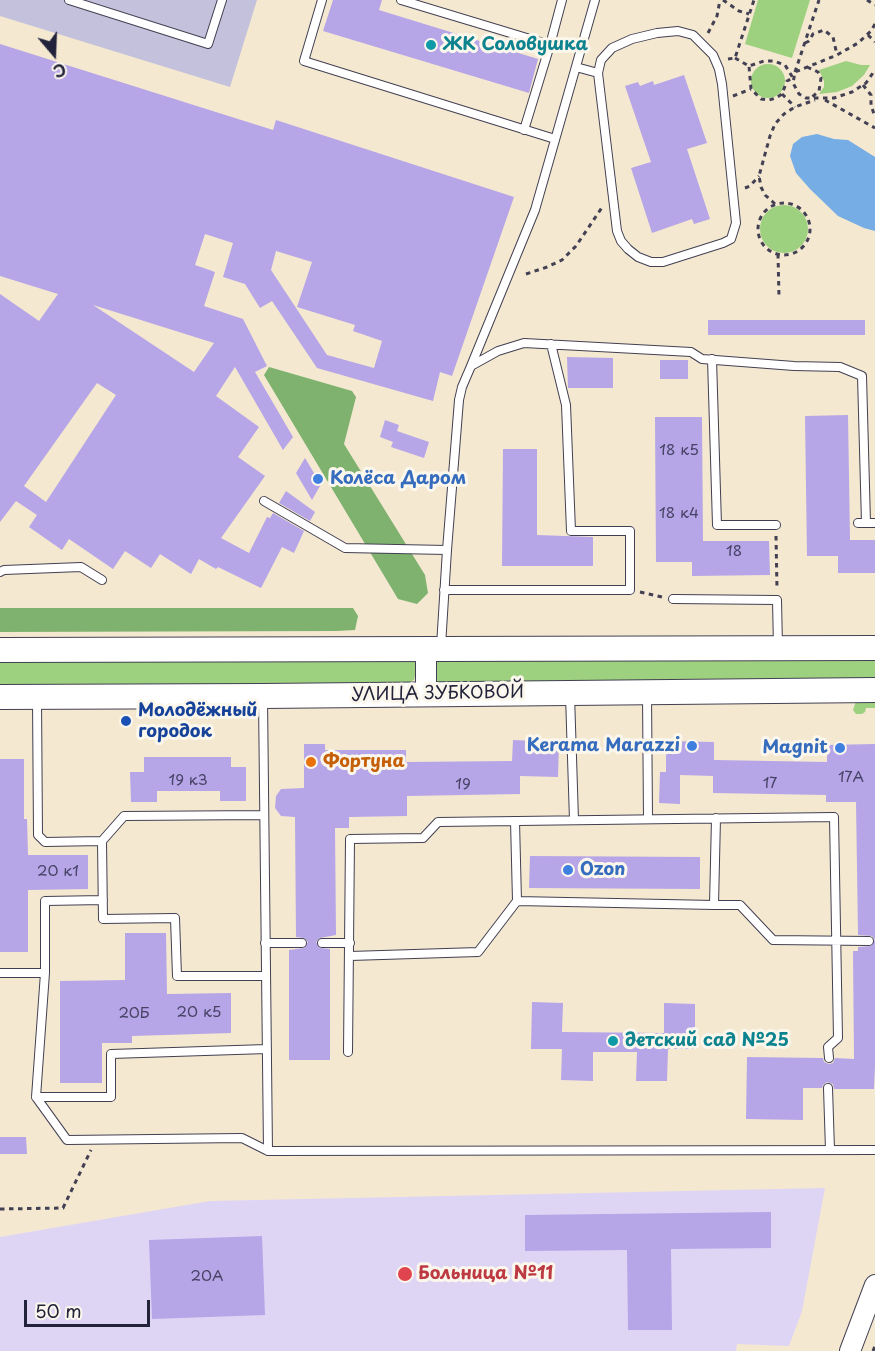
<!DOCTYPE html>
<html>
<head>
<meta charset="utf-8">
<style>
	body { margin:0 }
	#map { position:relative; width:875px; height:1351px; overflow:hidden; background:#f4e8d1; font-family:"Playpen Sans",sans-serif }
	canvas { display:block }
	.north { position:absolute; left:24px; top:24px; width:60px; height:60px; -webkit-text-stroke:4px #fbf7ec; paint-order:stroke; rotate:161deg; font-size:16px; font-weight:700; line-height:24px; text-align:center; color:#22223b }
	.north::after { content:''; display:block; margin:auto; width:21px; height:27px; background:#22223b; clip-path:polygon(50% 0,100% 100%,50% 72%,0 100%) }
	.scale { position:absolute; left:24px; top:1300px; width:126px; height:27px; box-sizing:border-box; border:3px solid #22223b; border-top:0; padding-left:8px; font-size:18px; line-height:21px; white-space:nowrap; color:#22223b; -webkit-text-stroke:4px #fbf7ec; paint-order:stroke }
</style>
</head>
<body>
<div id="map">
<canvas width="875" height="1351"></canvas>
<div class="north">С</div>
<div class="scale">50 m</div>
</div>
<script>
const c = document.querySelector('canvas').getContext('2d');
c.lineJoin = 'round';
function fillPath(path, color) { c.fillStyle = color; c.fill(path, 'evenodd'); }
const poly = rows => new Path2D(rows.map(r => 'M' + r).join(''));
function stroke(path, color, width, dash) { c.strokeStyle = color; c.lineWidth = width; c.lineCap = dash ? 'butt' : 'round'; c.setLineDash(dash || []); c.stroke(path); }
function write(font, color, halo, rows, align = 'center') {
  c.font = font + ' "Playpen Sans",sans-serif'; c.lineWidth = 6; c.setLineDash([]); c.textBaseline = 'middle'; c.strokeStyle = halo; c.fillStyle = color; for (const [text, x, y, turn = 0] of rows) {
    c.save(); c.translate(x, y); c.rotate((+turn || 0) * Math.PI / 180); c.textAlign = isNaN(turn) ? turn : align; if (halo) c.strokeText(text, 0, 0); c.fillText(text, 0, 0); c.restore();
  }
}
fillPath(poly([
	[825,1188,802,1311,789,1346,737,1344,736,1351,0,1351,0,1237,210,1201]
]), '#ded5f5');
fillPath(poly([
	[0,0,257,0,230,87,0,16]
]), '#c3c1db');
fillPath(poly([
	[758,0,810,0,792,58,745,44],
	[846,61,861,65,870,65,864,75,852,86,837,92,819,94,824,87,824,81,819,70],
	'751 81a17 17 0 1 1 34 0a17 17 0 1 1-34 0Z',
	'760 229a24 24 0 1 1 48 0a24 24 0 1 1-48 0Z',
	[875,655,875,681,441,685,435,679,435,661],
	[0,658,414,659,417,669,414,680,404,685,0,690],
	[875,699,875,708,866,708,865,712,862,714,856,714,853,710,856,701]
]), '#9dd07f');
fillPath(poly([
	[269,367,352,391,356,397,344,444,425,575,428,593,417,604,398,599,264,375],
	[0,608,353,608,358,616,355,630,336,631,0,632]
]), '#7eb26e');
fillPath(poly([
	[817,134,834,139,848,140,875,157,875,231,864,228,838,216,810,189,796,173,790,156,793,144,802,137]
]), '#75ade4');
fillPath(poly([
	[333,0,382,0,379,10,538,59,529,93,323,31],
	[0,44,273,130,276,120,514,197,452,376,440,372,433,401,317,368,272,301,260,308,245,284,223,277,233,243,205,234,195,265,215,272,204,306,243,319,267,366,255,372,293,437,283,450,235,367,216,396,259,427,238,457,265,476,221,538,249,553,267,517,270,518,273,513,304,531,294,553,282,547,261,588,218,567,216,569,199,559,191,574,160,554,151,568,125,551,113,569,69,539,62,550,29,527,37,515,16,501,0,522,0,294,39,321,58,294,0,276],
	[276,251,312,262,297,307,355,325,353,331,382,341,374,368,327,355,271,270],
	[93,305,214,343,194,372],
	[97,383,116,395,46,502,24,486],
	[684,75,707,143,687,149,710,219,694,224,692,219,652,233,631,168,651,162,625,86,638,82,640,86,653,81,654,85],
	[708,320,865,320,865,335,708,335],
	[567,357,613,358,613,388,568,388],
	[660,360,688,360,688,379,660,379],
	[848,415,850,540,875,540,875,573,838,573,838,556,807,556,805,416],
	[655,417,702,417,703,541,769,541,770,575,692,576,692,562,656,562],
	[385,420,399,425,397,431,429,442,424,458,391,447,393,442,380,437],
	[503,449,537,449,537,535,593,537,593,566,502,566],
	[305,458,314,473,324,479,312,500,296,473],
	[286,491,315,512,310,521,279,503],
	[513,740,559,742,558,777,520,776,520,794,407,796,407,816,349,817,349,828,335,828,336,935,320,938,316,942,320,948,330,949,330,1060,289,1060,289,950,304,948,308,942,304,938,296,937,295,817,281,816,275,808,276,796,281,789,304,788,304,744,325,744,325,750,406,750,406,762,512,761],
	[666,741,714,742,714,760,827,762,827,745,875,744,875,1066,874,1089,834,1089,833,1084,827,1082,823,1085,822,1088,803,1088,803,1120,746,1119,747,1057,823,1058,824,1062,829,1064,833,1063,835,1058,854,1059,853,951,858,951,858,947,871,946,875,940,872,936,858,935,856,802,826,802,826,795,713,793,713,776,680,775,680,804,659,803,660,772,666,772],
	[144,757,231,757,231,767,246,767,246,801,220,801,220,791,157,791,157,802,131,802,130,772,144,772],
	[0,759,24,759,24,819,27,819,28,855,88,855,88,889,28,890,28,952,0,952],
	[530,856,700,857,700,889,529,888],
	[125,933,166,933,167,994,231,993,231,1033,132,1036,132,1043,102,1043,102,1083,60,1083,60,981,125,980],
	[532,1002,563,1003,562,1032,664,1033,664,1003,695,1004,695,1049,668,1049,667,1081,636,1081,637,1052,593,1052,593,1081,561,1080,562,1049,531,1049],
	[0,1137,26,1137,27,1154,0,1154],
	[771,1212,771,1248,671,1249,672,1330,628,1330,627,1250,525,1251,525,1215],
	[262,1236,265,1315,152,1319,149,1240]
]), '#b6a5e7');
const service = poly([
	[69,0,208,44,222,0],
	[322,0,304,61,555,139],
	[401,0,550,45,524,130],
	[550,45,562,0],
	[576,67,598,73,617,231,621,241,628,249,638,257,651,262,663,262,723,243,731,239,736,223,722,84,719,69,713,55,693,35,678,31,657,33,632,39,612,48,601,60,598,73],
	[712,359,717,525,776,525],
	[471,366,535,210,595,0],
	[264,501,345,548,447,550],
	[858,523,874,523],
	[0,572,4,570,81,567,102,580],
	[444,590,630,590,630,531,571,531,566,405,551,344],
	[673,599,777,600,778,647],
	[441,646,447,550,459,400,462,387,471,366,498,351,524,343,691,352,702,359,794,366,840,367,862,376,866,523],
	[647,694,648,819],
	[570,695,574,820],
	[263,698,268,1151],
	[37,699,38,835,45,842,102,841],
	[264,815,124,816,102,841,103,919,175,918,177,976,265,976],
	[515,821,517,901,714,905,716,818],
	[714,905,740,905,773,940,869,941],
	[265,943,302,943],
	[322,943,350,943],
	[350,956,478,952,517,901],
	[0,973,45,973,36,1097,111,1097,111,1054,267,1049],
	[45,973,45,901,103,900],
	[348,1052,350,839,423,838,438,822,834,817,838,1038,828,1047,829,1058],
	[828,1088,830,1150],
	[36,1097,67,1140,242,1138,268,1151,875,1150]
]);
const tertiary = poly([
	[426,648,426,694],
	[850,1351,875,1285]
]);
const primary = poly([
	[0,650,875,648],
	[0,697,263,696,875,690]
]);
stroke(service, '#424052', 10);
stroke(tertiary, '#424052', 22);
stroke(primary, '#424052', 26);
stroke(poly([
	[723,0,739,11,749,14],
	[867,0,875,5],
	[875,24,871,31,858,43,837,55,795,72,793,83,799,94,806,98,834,98,852,92,866,83,875,70],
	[708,33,717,16,720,0],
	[868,35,875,42],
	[805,43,809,41,813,34,824,30,833,37,837,55],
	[735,58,749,66,764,61,774,61,785,65,793,78,787,81,782,94,776,98,769,100,761,99,751,89,749,66],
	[728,59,735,58,754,0],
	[807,67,818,72,821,78,819,91,812,97],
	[795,72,819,0],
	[863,85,871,95,871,105,875,117],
	[782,94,795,107],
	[733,96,751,89],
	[825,100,875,128],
	[745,188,750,186,759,176],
	'758 229a26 26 0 1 1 52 0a26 26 0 1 1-52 0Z',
	[775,204,765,195,761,187,759,176,770,136,775,124,784,114,795,107,815,100],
	[778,254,779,297],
	[526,274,547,267,562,260,576,246,603,206],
	[776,536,777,589],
	[640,592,662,597],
	[0,1209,63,1208,91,1150],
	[873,1351,875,1346]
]), '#424052', 3, [4.5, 4.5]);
stroke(service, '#fff', 8);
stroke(tertiary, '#fff', 20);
stroke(primary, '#fff', 24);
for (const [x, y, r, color] of [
	[431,45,6,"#0f9aa8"],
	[318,479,6,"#3f7fe0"],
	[126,721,6,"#1a4fb4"],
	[692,746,6,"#3f7fe0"],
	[840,748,6,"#3f7fe0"],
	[311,762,6,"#e8710a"],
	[568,870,6,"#3f7fe0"],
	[613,1041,6,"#0f9aa8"],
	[405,1274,8,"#e0444e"]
]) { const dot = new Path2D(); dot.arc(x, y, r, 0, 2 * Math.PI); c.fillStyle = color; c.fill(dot); stroke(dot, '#fbf7ec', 2); }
write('15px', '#474366', null, [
	["18 к5",679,451],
	["18 к4",679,514],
	["18",734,552],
	["17А",851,778],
	["19 к3",188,781],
	["17",770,784],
	["19",463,785],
	["20 к1",58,872],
	["20 к5",199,1013],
	["20Б",134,1014],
	["20А",207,1277]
]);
write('bold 18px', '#0d838f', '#fbf7ec', [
	["ЖК Соловушка",443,45],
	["детский сад №25",625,1041]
], 'left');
write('bold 18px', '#366cbe', '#fbf7ec', [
	["Колёса Даром",330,479],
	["Kerama Marazzi",680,746,"right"],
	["Magnit",828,748,"right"],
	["Ozon",580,870]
], 'left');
write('18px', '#22223b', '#fbf7ec', [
	["УЛИЦА ЗУБКОВОЙ",438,694,-1]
]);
write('bold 18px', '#164399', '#fbf7ec', [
	["Молодёжный",138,711],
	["городок",138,732]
], 'left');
write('bold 18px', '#c56008', '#fbf7ec', [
	["Фортуна",323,762]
], 'left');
write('bold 18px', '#be3a42', '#fbf7ec', [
	["Больница №11",418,1274]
], 'left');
</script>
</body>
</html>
